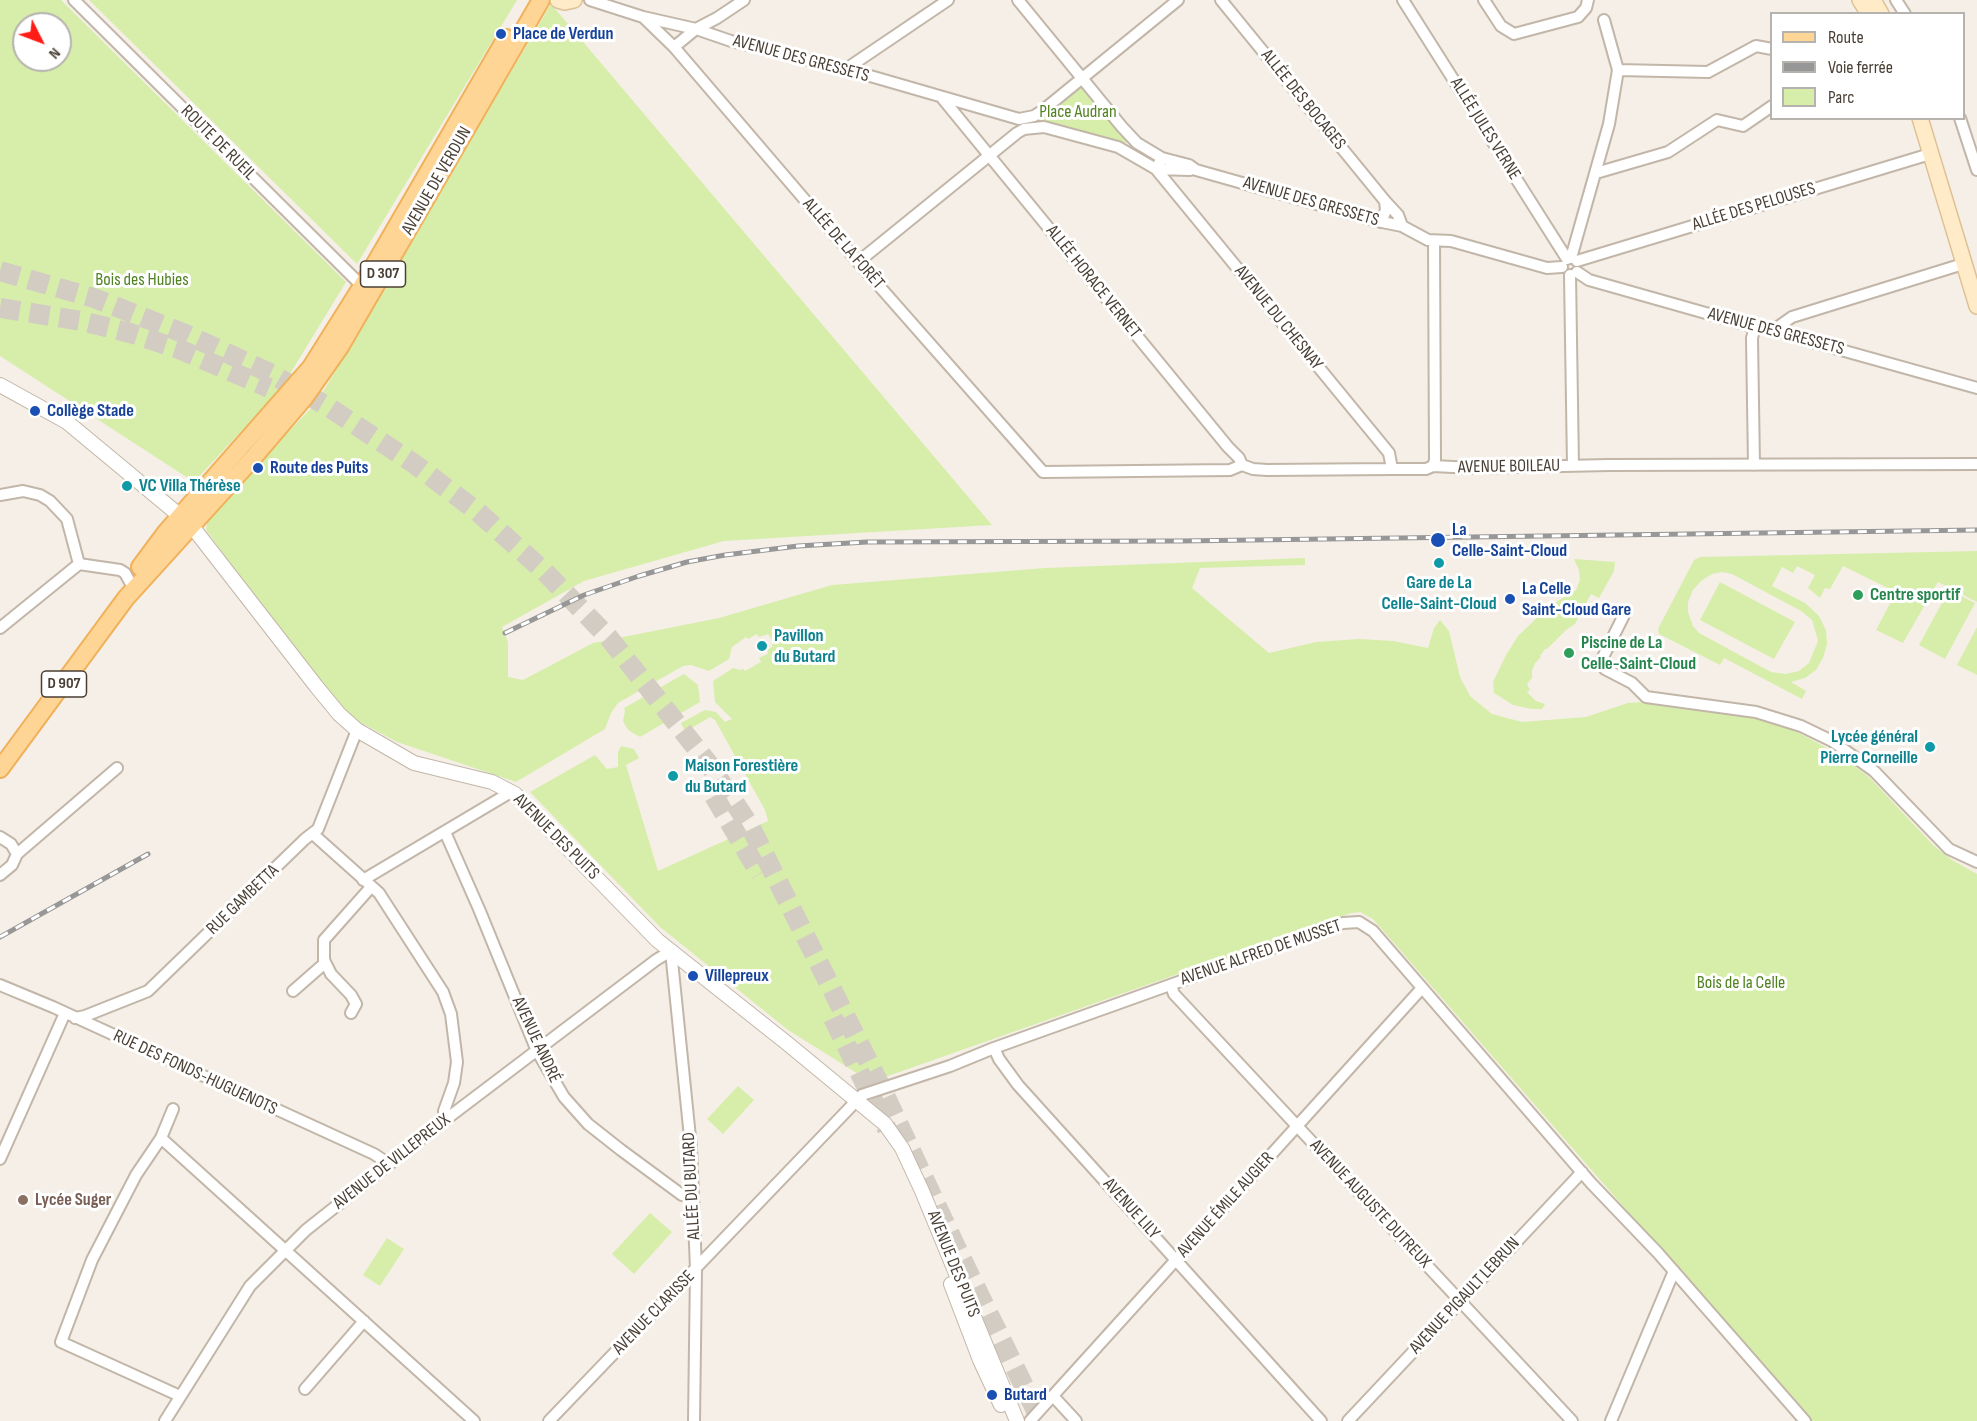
<!DOCTYPE html>
<html>
<head>
<meta charset="utf-8">
<style>
	body { margin:0 }
	#map { position:relative; width:1977px; height:1421px; overflow:hidden; background:#f5efe7; font-family:"Sofia Sans Condensed",sans-serif }
	canvas { display:block }
	.legend { position:absolute; left:1770px; top:12px; width:195px; height:108px; box-sizing:border-box; background:#fff; border:2px solid #b6b2ae; margin:0; padding:8px 10px; list-style:none; font-size:18px; color:#493f35 }
	.legend li { display:flex; align-items:center; gap:12px; height:30px }
	.legend b { width:30px; border:2px solid #b6b2ae }
	.north { position:absolute; left:12px; top:12px; width:60px; height:60px; box-sizing:border-box; background:#fff; border:2px solid #b6b2ae; border-radius:50%; rotate:132deg; font-size:16px; font-weight:700; line-height:24px; text-align:center; color:#493f35 }
	.north::after { content:''; display:block; margin:auto; width:21px; height:27px; background:#ff1c14; clip-path:polygon(50% 0,100% 100%,50% 72%,0 100%) }
</style>
</head>
<body>
<div id="map">
<canvas width="1977" height="1421"></canvas>
<ul class="legend">
<li><b style="height:8px;background:#ffd596"></b>Route</li>
<li><b style="height:8px;background:#979797"></b>Voie ferrée</li>
<li><b style="height:16px;background:#d7eeab"></b>Parc</li>
</ul>
<div class="north">N</div>
</div>
<script>
const c = document.querySelector('canvas').getContext('2d');
c.lineJoin = 'round';
function fillPath(path, color) { c.fillStyle = color; c.fill(path, 'evenodd'); }
const poly = rows => new Path2D(rows.map(r => 'M' + r).join(''));
function stroke(path, color, width, dash) { c.strokeStyle = color; c.lineWidth = width; c.lineCap = dash ? 'butt' : 'round'; c.setLineDash(dash || []); c.stroke(path); }
function write(font, color, halo, rows, align = 'center') {
  c.font = font + ' "Sofia Sans Condensed",sans-serif'; c.lineWidth = 6; c.setLineDash([]); c.textBaseline = 'middle'; c.strokeStyle = halo; c.fillStyle = color; for (const [text, x, y, turn = 0] of rows) {
    c.save(); c.translate(x, y); c.rotate((+turn || 0) * Math.PI / 180); c.textAlign = isNaN(turn) ? turn : align; if (halo) c.strokeText(text, 0, 0); c.fillText(text, 0, 0); c.restore();
  }
}
fillPath(poly([
	[0,0,61,0,346,282,282,387,194,482,0,356],
	[24,24,60,24,60,60,24,60],
	[89,0,517,0,357,264],
	[551,4,992,525,724,541,584,581,502,627,508,642,508,677,523,680,593,643,719,618,832,585,1045,568,1305,558,1305,565,1200,568,1192,588,1269,653,1316,642,1359,639,1393,641,1428,648,1434,628,1440,620,1449,631,1460,677,1470,696,1492,714,1522,722,1586,717,1628,703,1659,701,1756,714,1797,732,1840,755,1870,778,1934,846,1952,860,1977,874,1977,1421,1810,1421,1373,919,1360,912,1351,913,871,1082,788,1030,660,927,530,792,595,755,607,769,618,767,618,752,621,746,634,749,639,758,626,765,658,871,768,821,765,810,715,720,710,717,685,732,681,723,705,710,716,712,725,722,732,719,715,702,713,681,733,668,740,670,743,669,745,671,761,662,759,658,768,654,767,650,772,647,773,642,768,634,759,637,757,634,748,639,746,637,732,647,729,659,709,671,691,665,683,666,618,703,611,713,605,729,516,782,397,742,358,721,343,710,312,675,206,530,208,515,317,402],
	[1083,77,1130,137,1126,143,1118,147,1044,127,1039,120,1042,111],
	[1977,551,1977,602,1938,582,1903,643,1876,630,1896,592,1843,566,1830,589,1825,588,1820,598,1808,588,1815,575,1797,566,1793,573,1782,567,1772,586,1805,603,1819,616,1826,630,1827,644,1823,658,1816,670,1805,678,1791,682,1806,691,1802,699,1724,658,1720,665,1659,634,1658,629,1694,560,1700,557],
	[1722,572,1732,574,1801,611,1812,620,1818,641,1809,663,1799,671,1786,674,1771,672,1699,633,1693,626,1688,612,1688,602,1693,590,1701,581,1712,574],
	[1574,559,1615,562,1614,571,1599,598,1591,594,1575,624,1566,630,1547,649,1545,649,1540,656,1541,657,1535,663,1532,671,1532,678,1527,684,1530,690,1527,692,1536,701,1545,704,1542,709,1531,709,1513,705,1494,693,1493,682,1506,655,1518,636,1548,607,1576,590,1580,580,1579,570],
	[1720,582,1795,622,1774,659,1700,620],
	[1949,590,1975,603,1945,659,1919,645],
	[1977,627,1977,675,1957,665],
	[684,674,698,685,700,702,640,737,628,730,623,721,625,711,624,708],
	[738,1086,754,1100,723,1134,707,1119],
	[650,1213,672,1232,634,1274,612,1254],
	[387,1238,404,1249,380,1286,363,1275]
]), '#d7eeab');
stroke(poly([
	[0,271,94,298,188,335,272,374,330,408,413,463,478,512,545,572,609,638,708,763,750,826,883,1091,955,1245,1041,1421],
	[0,308,82,321,130,333,179,349,269,388],
	[714,796,760,874],
	[833,1018,887,1129]
]), '#d3ccc3', 20, [20, 10]);
const minor = poly([
	[74,0,362,286],
	[590,0,643,17,696,29,731,41,846,69,1019,119,1034,116,1042,111,1178,0],
	[1018,0,1122,127,1137,143,1162,158,1189,165,1196,170,1377,221,1402,226,1428,240,1451,241,1547,268,1562,267],
	[1221,0,1385,201],
	[1403,0,1567,259],
	[1484,0,1501,26,1514,34,1578,17,1586,8,1588,0],
	[1896,0,1905,14],
	[643,17,674,47,858,262,1043,472,1230,470,1242,465,1253,469,1267,470,1392,469,1426,469,1433,466,1473,468,1609,465,1977,464],
	[1604,20,1618,70],
	[674,47,696,29,717,18,744,0],
	[846,69,948,0],
	[943,99,1228,447,1239,458,1242,465],
	[1960,118,1977,170],
	[1162,158,1156,169,1389,453,1392,469],
	[1596,173,1668,152,1717,120,1743,126,1772,106],
	[1381,222,1386,210,1385,201,1398,215,1402,226],
	[1571,258,1609,124,1618,70,1708,72,1756,46,1772,49],
	[1577,261,1930,154],
	[858,262,1017,133,1024,129,1044,127,1118,147,1156,169,1190,170],
	[1577,272,1589,280,1755,327,1775,329,1798,338,1977,388],
	[1570,275,1573,466],
	[1775,329,1792,317,1963,264],
	[1754,465,1752,338,1755,327],
	[1433,466,1435,460,1434,241],
	[0,495,23,491,40,495,50,501,67,519,79,564],
	[79,564,120,570,125,573,130,582],
	[1626,611,1602,659,1602,665,1605,669,1632,683,1646,697,1756,712,1801,726,1832,741,1874,771,1949,849,1977,862],
	[0,628,79,564],
	[445,832,479,909,537,1051,564,1097,588,1124,621,1150,682,1195,693,1195],
	[313,834,379,893,443,992,451,1014,457,1062,454,1083,444,1111,445,1120],
	[0,837,11,844,17,854,12,865,0,875],
	[17,854,117,768],
	[363,880,511,792],
	[0,985,53,1007,374,1154,383,1160,387,1165],
	[1171,986,1174,994,1572,1421],
	[293,991,325,963],
	[351,1013,356,1004,351,995,331,974,324,960,324,940,371,887],
	[75,1018,85,1016,148,991,305,839,318,829,357,730],
	[994,1048,999,1059,1018,1085,1321,1421],
	[173,1109,161,1138,136,1175,92,1260,61,1342,180,1396],
	[161,1138,474,1421],
	[0,1159,65,1013],
	[305,1389,364,1321],
	[1053,1396,1076,1421],
	[165,1421,250,1286,306,1230,445,1120,656,960,671,951,691,1147,696,1269,694,1421],
	[549,1421,862,1095,950,1066,994,1048,1343,923,1359,922,1373,931,1591,1183,1658,1253,1805,1421],
	[1030,1421,1422,988],
	[1348,1421,1582,1172],
	[1611,1421,1674,1271]
]);
const tertiary = poly([
	[0,385,67,422,191,525,316,686,339,714,357,730,414,763,492,782,515,794,657,940,788,1044,885,1124,902,1148,922,1191,1017,1421],
	[951,1284,980,1360,1001,1405]
]);
const secondary = poly([
	[558,0,565,2,574,0],
	[1860,0,1869,14],
	[1873,0,1881,14],
	[1920,118,1977,306]
]);
const primary = poly([
	[140,567,166,532,311,367,362,286,506,38],
	[0,769,126,598,253,458,305,397,340,347,541,0]
]);
stroke(minor, '#c2b6a8', 14);
stroke(tertiary, '#c2b6a8', 16);
stroke(secondary, '#ddc194', 18);
stroke(primary, '#f0b15a', 20);
stroke(minor, '#fff', 10);
stroke(tertiary, '#fff', 14);
stroke(secondary, '#ffebc7', 15);
stroke(primary, '#ffd596', 16);
const rail = poly([
	[505,633,584,595,639,576,687,562,725,555,798,546,867,542,1181,541,1977,530],
	[0,937,148,854]
]);
stroke(rail, '#979797', 5);
stroke(rail, '#fff', 3, [9]);
for (const [x, y, r, color] of [
	[501,34,6,"#1a4fb4"],
	[35,411,6,"#1a4fb4"],
	[258,468,6,"#1a4fb4"],
	[127,486,6,"#0f9aa8"],
	[1438,540,8,"#1a4fb4"],
	[1439,563,6,"#0f9aa8"],
	[1858,595,6,"#2e9e5b"],
	[1510,599,6,"#1a4fb4"],
	[762,646,6,"#0f9aa8"],
	[1569,653,6,"#2e9e5b"],
	[1930,747,6,"#0f9aa8"],
	[673,776,6,"#0f9aa8"],
	[693,976,6,"#1a4fb4"],
	[23,1200,6,"#8d6e63"],
	[992,1395,6,"#1a4fb4"]
]) { const dot = new Path2D(); dot.arc(x, y, r, 0, 2 * Math.PI); c.fillStyle = color; c.fill(dot); stroke(dot, '#fff', 2); }
for (const [x, y, w] of [
	[383,274,45],
	[64,684,45]
]) { const box = new Path2D(); box.roundRect(x - w / 2, y - 13, w, 26, 4.5); c.fillStyle = '#fff'; c.fill(box); stroke(box, '#493f35', 1.5); }
write('bold 16px', '#493f35', null, [
	["D 307",383,274],
	["D 907",64,684]
]);
write('bold 18px', '#164399', '#fff', [
	["Place de Verdun",513,34],
	["Collège Stade",47,411],
	["Route des Puits",270,468],
	["La",1452,530],
	["Celle-Saint-Cloud",1452,551],
	["La Celle",1522,589],
	["Saint-Cloud Gare",1522,610],
	["Villepreux",705,976],
	["Butard",1004,1395]
], 'left');
write('18px', '#493f35', '#fff', [
	["AVENUE DES GRESSETS",801,59,15],
	["ALLÉE DES BOCAGES",1303,100,51],
	["ALLÉE JULES VERNE",1485,129,58],
	["ROUTE DE RUEIL",218,143,45],
	["AVENUE DE VERDUN",437,181,-60],
	["AVENUE DES GRESSETS",1311,202,16],
	["ALLÉE DES PELOUSES",1754,207,-17],
	["ALLÉE DE LA FORÊT",843,244,49],
	["ALLÉE HORACE VERNET",1093,282,51],
	["AVENUE DU CHESNAY",1278,318,51],
	["AVENUE DES GRESSETS",1776,332,15],
	["AVENUE BOILEAU",1509,467,-1],
	["AVENUE DES PUITS",556,837,45],
	["RUE GAMBETTA",243,900,-44],
	["AVENUE ALFRED DE MUSSET",1261,953,-19],
	["AVENUE ANDRÉ",536,1040,65],
	["RUE DES FONDS-HUGUENOTS",195,1073,25],
	["AVENUE DE VILLEPREUX",392,1162,-38],
	["ALLÉE DU BUTARD",692,1186,-93],
	["AVENUE AUGUSTE DUTREUX",1370,1204,47],
	["AVENUE ÉMILE AUGIER",1226,1205,-48],
	["AVENUE LILY",1131,1209,48],
	["AVENUE DES PUITS",953,1264,68],
	["AVENUE PIGAULT LEBRUN",1465,1296,-47],
	["AVENUE CLARISSE",654,1313,-46]
]);
write('18px', '#518221', '#fff', [
	["Place Audran",1078,112],
	["Bois des Hubies",142,280],
	["Bois de la Celle",1741,983]
]);
write('bold 18px', '#0d838f', '#fff', [
	["VC Villa Thérèse",139,486],
	["Gare de La",1439,583,"center"],
	["Celle-Saint-Cloud",1439,604,"center"],
	["Pavillon",774,636],
	["du Butard",774,657],
	["Lycée général",1918,737,"right"],
	["Pierre Corneille",1918,758,"right"],
	["Maison Forestière",685,766],
	["du Butard",685,787]
], 'left');
write('bold 18px', '#27864d', '#fff', [
	["Centre sportif",1870,595],
	["Piscine de La",1581,643],
	["Celle-Saint-Cloud",1581,664]
], 'left');
write('bold 18px', '#785e54', '#fff', [
	["Lycée Suger",35,1200]
], 'left');
</script>
</body>
</html>
